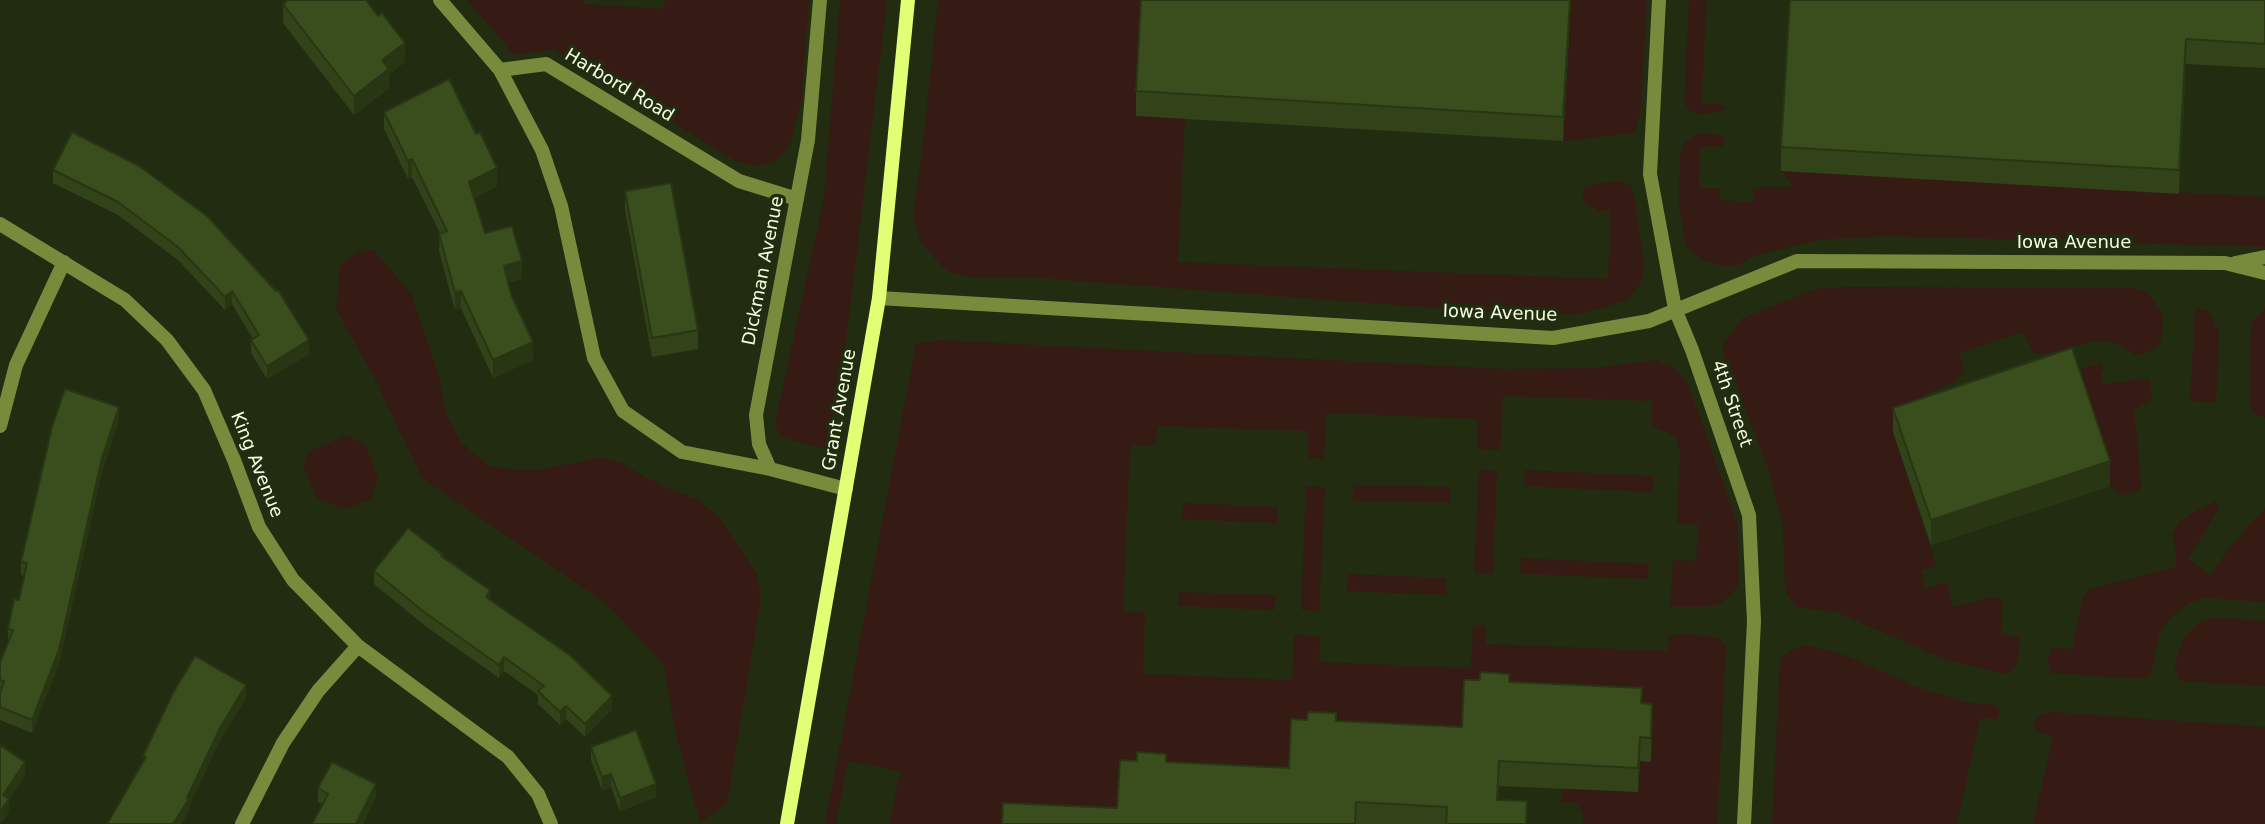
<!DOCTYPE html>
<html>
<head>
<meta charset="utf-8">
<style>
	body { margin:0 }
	canvas { display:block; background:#222c11 }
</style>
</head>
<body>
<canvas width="2265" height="824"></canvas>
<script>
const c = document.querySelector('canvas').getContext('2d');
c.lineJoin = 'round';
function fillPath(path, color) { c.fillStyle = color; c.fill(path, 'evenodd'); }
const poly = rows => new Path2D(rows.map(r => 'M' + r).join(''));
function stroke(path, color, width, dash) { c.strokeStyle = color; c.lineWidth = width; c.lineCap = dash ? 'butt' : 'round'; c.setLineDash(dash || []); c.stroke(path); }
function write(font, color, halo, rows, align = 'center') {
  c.font = font + ' "DejaVu Sans",sans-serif'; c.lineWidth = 7; c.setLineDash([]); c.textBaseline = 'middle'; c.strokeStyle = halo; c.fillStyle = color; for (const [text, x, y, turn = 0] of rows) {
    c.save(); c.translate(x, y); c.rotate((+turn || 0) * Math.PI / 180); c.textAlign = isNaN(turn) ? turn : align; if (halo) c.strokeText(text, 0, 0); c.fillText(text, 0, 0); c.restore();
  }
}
fillPath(poly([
	[467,0,584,0,584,4,664,9,665,0,809,0,801,101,790,145,773,163,754,166,735,161,554,49,514,55],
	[840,0,887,0,842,374,829,450,781,437,775,424,824,197],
	[938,0,1142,0,1136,115,1185,119,1178,262,1608,279,1610,211,1599,211,1585,203,1582,193,1586,185,1621,181,1632,187,1635,202,1644,266,1641,282,1630,298,1607,307,1575,314,1515,314,1039,278,976,278,947,271,921,244,913,214,921,161],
	[1571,0,1647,0,1640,115,1634,133,1563,141],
	[1689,0,1706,0,1702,103,1719,104,1725,108,1721,112,1701,114,1690,111,1684,103],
	[1703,134,1721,135,1725,139,1724,146,1700,147,1699,188,1720,188,1720,200,1753,202,1753,187,1794,187,1781,171,2265,197,2265,247,1888,236,1817,240,1753,256,1739,265,1718,265,1702,259,1686,246,1679,203,1680,155,1685,142,1696,135],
	[373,249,411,294,439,376,446,414,461,442,487,465,509,469,539,470,604,457,621,463,660,485,700,501,720,518,757,574,761,600,727,803,700,822,676,735,664,665,608,605,422,478,374,377,336,309,340,264,357,253],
	[1846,287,2133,288,2148,293,2161,311,2163,325,2160,344,2146,353,2136,355,2123,346,2104,341,2091,342,2041,355,2033,352,2023,332,1959,353,1964,371,1955,382,1925,394,1918,416,1893,432,1936,566,1921,570,1925,588,1947,582,1953,607,1992,597,2000,598,2002,603,2001,635,2021,638,2016,667,2007,674,1949,661,1836,612,1796,607,1785,592,1783,527,1767,465,1734,380,1725,365,1723,344,1741,319,1815,289],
	[2195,308,2208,310,2219,332,2216,402,2190,401],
	[2265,308,2265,418,2253,413,2249,399,2251,323],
	[939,340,1503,369,1596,368,1657,360,1676,369,1687,382,1738,524,1739,584,1730,596,1719,604,1702,607,1670,607,1673,560,1696,561,1698,524,1677,523,1680,452,1675,436,1652,426,1652,401,1503,396,1500,450,1477,449,1477,419,1326,413,1324,459,1308,458,1308,431,1157,426,1156,445,1130,445,1123,611,1145,612,1143,674,1292,680,1294,635,1320,636,1319,662,1471,668,1473,625,1486,626,1486,644,1668,651,1669,635,1691,634,1717,638,1726,645,1717,824,1583,824,1583,814,1576,803,1561,802,1562,788,1638,792,1640,761,1651,761,1462,751,1289,792,1118,824,890,824,900,771,848,761,836,824,825,824,916,344],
	[2101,363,2104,369,2101,375,2104,384,2149,378,2152,400,2134,410,2141,482,2140,490,2122,496,2110,486,2072,372],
	[347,435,366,446,378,477,371,499,345,509,317,498,303,466,308,452],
	[1479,470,1497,471,1493,574,1474,572],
	[1525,470,1653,476,1652,492,1524,486],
	[1353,485,1450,487,1450,503,1353,501],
	[1306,486,1325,487,1319,611,1301,610],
	[2215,501,2219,508,2188,559,2210,575,2233,543,2265,508,2265,602,2206,598,2191,602,2171,617,2160,632,2150,676,2141,679,2051,673,2047,660,2052,648,2072,649,2083,597,2089,589,2176,567,2175,545,2172,536,2180,520],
	[1183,503,1277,507,1277,523,1182,519],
	[1521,558,1649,564,1648,579,1520,574],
	[1348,574,1446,578,1446,595,1347,591],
	[1179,592,1275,595,1275,610,1178,606],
	[2214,617,2265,621,2265,686,2180,681,2174,666,2185,636,2198,623],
	[1805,645,1842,654,1917,687,1964,702,1995,705,2000,711,1998,719,1980,719,1957,824,1772,824,1780,659,1791,650],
	[2052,712,2265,727,2265,824,2033,824,2053,737,2036,731,2034,722,2041,714]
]), '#361a14');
stroke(poly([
	[440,0,500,70,542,150,561,206,594,358,623,411,682,452,770,469,846,489],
	[1659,0,1650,174,1675,309,1692,350,1749,515,1754,621,1744,824],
	[500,70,546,64,739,181,797,199],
	[0,224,125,300,167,340,204,390,234,460,259,527,293,580,358,646,508,757,538,794,551,824],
	[2235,263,2265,257],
	[879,298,1553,338,1649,321,1797,261,2225,263,2265,273],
	[0,426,16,365,64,262],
	[770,469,759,444,756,415,808,140,820,0],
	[242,824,283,743,318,691,358,646]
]), '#788b3c', 14);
stroke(poly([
	[787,824,879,298,908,0]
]), '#e0ff74', 14);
fillPath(poly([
	[1141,0,1571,0,1563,141,1136,116,1136,91],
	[2265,0,2265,68,2186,64,2179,194,1781,171,1781,147],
	[283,4,405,62,389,74,389,88,354,115,283,23],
	[384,112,497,186,474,198,485,233,522,279,508,282,533,360,493,378,461,308,455,310,439,251,440,233,412,177,408,179,384,129],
	[72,132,309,354,267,379,251,353,251,340,253,339,232,304,225,310,178,260,118,215,53,183,53,170],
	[625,191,698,330,698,349,652,357,625,210],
	[1893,408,2110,486,1931,545,1893,432],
	[119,420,102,472,59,663,32,733,0,720,0,663,8,642,8,629,19,600,24,576,21,575,21,562],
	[442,556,612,709,585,737,566,719,560,725,538,704,538,695,504,671,499,678,424,625,374,584,374,571],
	[1509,682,1642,703,1652,728,1651,762,1640,761,1638,792,1499,786,1498,800,1527,824,1002,824,1117,808,1166,762,1289,768,1336,721,1462,727],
	[591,747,656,797,620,811,611,787,602,790,591,760],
	[318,788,376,797,363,824,312,824,322,804,318,802]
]), '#324219');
fillPath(poly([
	[1570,0,1571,0,1563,141,1563,117],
	[2186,39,2186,64,2179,194,2179,170],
	[405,43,405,62,389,74,389,88,354,115,354,96,382,60],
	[412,159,412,177,408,179,408,161],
	[497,168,497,186,469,200,469,182],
	[522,261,522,279,504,284,504,266],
	[232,291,232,304,225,310,225,297],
	[461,291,461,308,455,310,455,292],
	[309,340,309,354,267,379,267,366],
	[533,342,533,360,493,378,493,360],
	[119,407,119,420,102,472,59,663,32,733,32,720,102,458],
	[2110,461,2110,486,1931,545,1931,520],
	[490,590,490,603,486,597],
	[504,657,504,671,499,678,499,665],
	[246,685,246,698,220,741,189,807,189,812,181,824,173,824,220,728],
	[612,696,612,709,585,737,585,724],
	[1652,704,1652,728,1651,762,1651,738],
	[566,706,566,719,560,725,560,712],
	[1640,737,1640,761,1638,792,1638,768],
	[25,762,25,776,9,800,9,812,0,824,0,812,3,795],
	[611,774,611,787,602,790,602,777],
	[376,784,376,797,363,824,356,824],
	[656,784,656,797,620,811,620,798]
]), '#293614');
const building = poly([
	[288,0,366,0,378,16,382,13,405,43,382,60,389,69,354,96,283,4,288,0],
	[1141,0,1570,0,1563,117,1136,91,1141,0],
	[1790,0,2265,0,2265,44,2186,39,2179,170,1781,147,1790,0],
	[449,79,476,134,480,132,497,168,469,182,485,233,512,226,522,261,504,266,511,294,533,342,493,360,461,291,455,292,439,234,447,231,412,159,408,161,384,112,449,79],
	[72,132,139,166,207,216,276,291,278,290,309,340,267,366,251,340,259,335,232,291,225,297,178,247,118,202,53,170,72,132],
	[671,183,698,330,652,338,625,191,671,183],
	[2072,348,2110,461,1931,520,1893,408,2072,348],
	[65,389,119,407,102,458,59,650,32,720,0,707,0,693,4,681,0,680,0,663,13,630,8,629,14,599,19,600,27,563,21,562,52,427,65,389],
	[408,528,442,554,441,556,490,590,486,597,571,656,612,696,585,724,566,706,560,712,538,691,544,686,504,657,499,665,424,612,374,571,408,528],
	[195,656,246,685,220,728,187,798,189,799,173,824,107,824,146,757,143,756,173,693,195,656],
	[1480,672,1509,674,1509,682,1642,688,1641,703,1652,704,1651,738,1640,737,1638,768,1499,761,1497,800,1527,801,1526,824,1446,824,1447,807,1356,802,1355,824,1002,824,1003,803,1117,808,1120,760,1137,761,1137,752,1166,754,1166,762,1289,768,1291,719,1307,720,1308,712,1336,713,1336,721,1462,727,1464,680,1480,680,1480,672],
	[636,730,656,784,620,798,611,774,602,777,591,747,636,730],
	[0,745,25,762,3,795,9,799,0,812,0,745],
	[332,762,376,784,356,824,312,824,328,794,318,788,332,762]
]);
fillPath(building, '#3a4d1d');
stroke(building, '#293614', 2);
write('18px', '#f4ffdd', '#222c11', [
	["Harbord Road",619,86,31],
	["Iowa Avenue",2074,243],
	["Dickman Avenue",764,271,-79],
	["Iowa Avenue",1500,314,2],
	["4th Street",1731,404,71],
	["Grant Avenue",840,410,-80],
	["King Avenue",256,465,68]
]);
</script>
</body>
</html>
